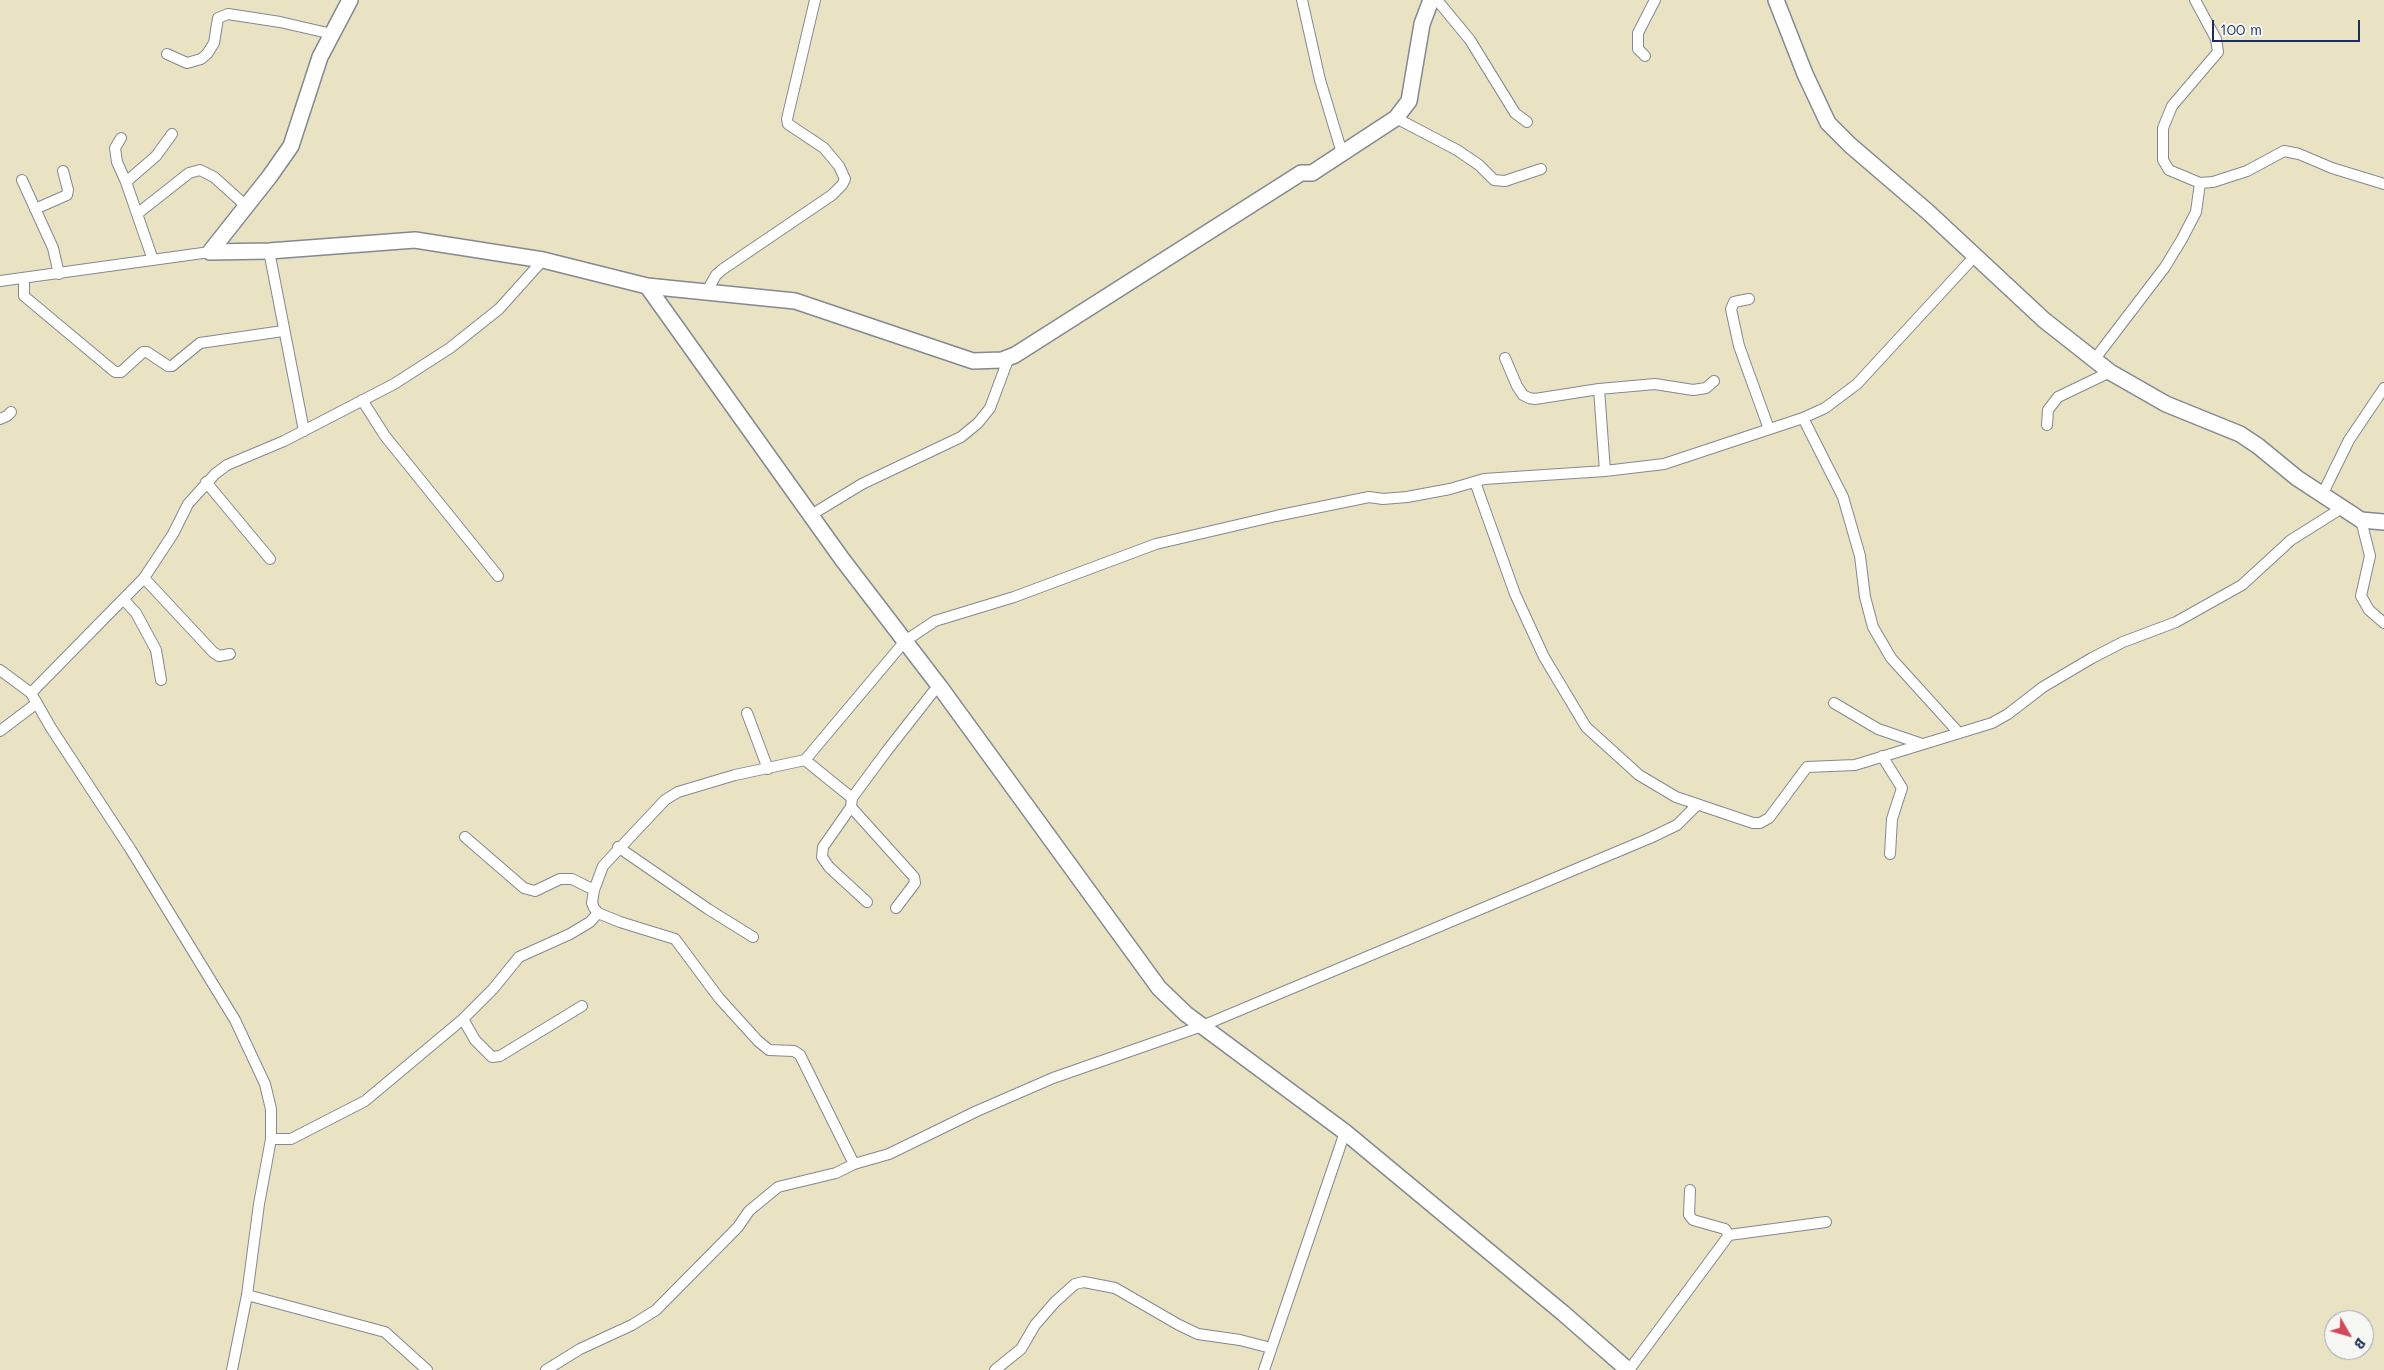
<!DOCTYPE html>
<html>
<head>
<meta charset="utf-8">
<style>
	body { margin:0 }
	#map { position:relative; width:2384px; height:1370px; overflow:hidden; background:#e9e3c3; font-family:Mali,sans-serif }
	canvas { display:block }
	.north { position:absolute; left:2324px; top:1310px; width:50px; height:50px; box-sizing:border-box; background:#f6f6f2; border:1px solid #9ea6b7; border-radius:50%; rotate:128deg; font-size:14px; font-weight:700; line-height:20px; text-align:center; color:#1b2f5e }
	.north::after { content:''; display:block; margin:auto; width:18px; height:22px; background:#d1495b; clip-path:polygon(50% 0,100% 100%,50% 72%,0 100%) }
	.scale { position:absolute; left:2212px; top:20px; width:148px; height:22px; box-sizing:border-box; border:2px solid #1b2f5e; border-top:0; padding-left:6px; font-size:15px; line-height:18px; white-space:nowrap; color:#1b2f5e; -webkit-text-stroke:4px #f6f6f2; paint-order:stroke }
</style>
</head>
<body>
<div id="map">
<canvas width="2384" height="1370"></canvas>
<div class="north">B</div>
<div class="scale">100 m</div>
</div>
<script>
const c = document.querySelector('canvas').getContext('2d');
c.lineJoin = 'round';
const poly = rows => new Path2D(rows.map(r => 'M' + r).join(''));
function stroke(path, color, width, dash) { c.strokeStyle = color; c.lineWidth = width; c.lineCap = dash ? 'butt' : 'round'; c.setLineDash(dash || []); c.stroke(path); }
const street = poly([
	[1302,0,1320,80,1342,153],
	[1437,0,1470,40,1515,113,1527,122],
	[2195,0,2216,39,2218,52,2172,106,2163,128,2163,160,2169,170,2200,183,2213,182,2247,171,2284,151,2299,154,2332,168,2384,184],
	[167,54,187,63,201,59,207,54,214,43,218,18,228,14,280,22,332,34],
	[1645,56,1638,49,1638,33,1655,0],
	[1396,118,1457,150,1479,165,1494,180,1505,181,1541,169],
	[121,138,115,148,117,162,126,182,153,260],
	[22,180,53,248,59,274],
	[126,182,156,156,172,134],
	[35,209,67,195,68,190,63,171],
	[137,214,189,173,200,170,214,177,245,205],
	[269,251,304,431],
	[24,278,24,296,115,372,121,372,143,352,147,352,168,366,172,366,200,343,283,331],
	[0,281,210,252],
	[707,291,716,275,723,269,832,195,842,185,845,179,839,166,824,148,788,124,787,119,815,0],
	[1749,299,1734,302,1731,309,1739,346,1769,429],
	[1505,358,1517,386,1523,395,1529,398,1535,399,1599,389,1605,471],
	[2094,360,2165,267,2182,239,2196,212,2200,183],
	[1599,389,1655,384,1693,390,1706,388,1714,381],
	[362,400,385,436,498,576],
	[1803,418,1843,497,1860,556,1865,597,1873,627,1891,658,1959,733],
	[0,419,7,416,11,412],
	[2047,425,2048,410,2058,397,2110,372],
	[206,482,270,559],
	[1475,482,1515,594,1544,657,1586,727,1639,775,1676,797,1753,823,1760,823,1769,818,1807,767,1855,765,1992,723,2008,714,2043,687,2092,658,2123,642,2176,622,2242,585,2291,540,2342,508],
	[2322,495,2349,440,2384,388],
	[811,515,862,484,961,437,978,423,990,408,1009,357],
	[2361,520,2370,556,2361,596,2369,610,2384,623],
	[144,578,213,652,219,656,230,654],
	[124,600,136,613,156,650,161,680],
	[0,670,31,693,51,728,131,850,235,1020,265,1084,271,1109,271,1139,259,1204,247,1295,232,1370],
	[31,693,144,578,173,534,188,504,215,474,227,465,284,441,394,384,450,348,499,309,543,260],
	[1834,703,1878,729,1922,744],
	[747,713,768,769],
	[0,731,37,703],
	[1882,756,1902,788,1892,819,1890,854],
	[805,760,852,798,851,807,823,847,822,857,829,867,867,902],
	[852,798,886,752,933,692,940,687],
	[851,807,914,877,915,883,896,908],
	[465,837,524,888,535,891,560,879,572,879,594,890],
	[618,847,708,909,753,937],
	[463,1019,475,1040,492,1057,500,1056,582,1006],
	[271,1139,291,1139,365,1101,463,1019,493,989,519,957,570,934,590,922,598,913],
	[854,1164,800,1055,794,1051,769,1050,758,1041,719,998,675,939,620,922,598,913,594,908,592,903,594,890,603,866,665,800,678,792,735,775,805,760,905,641,935,621,1014,597,1156,544,1276,516,1369,497,1383,499,1407,497,1450,489,1484,479,1605,471,1664,464,1803,418,1825,408,1857,384,1974,257],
	[1690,1190,1689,1215,1693,1220,1725,1229,1729,1235],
	[247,1295,385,1332,427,1370],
	[546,1370,580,1349,632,1325,656,1310,738,1227,749,1211,778,1187,836,1173,854,1164,889,1154,977,1111,1053,1078,1202,1026,1650,838,1677,825,1697,805],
	[995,1370,1021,1349,1035,1325,1055,1302,1075,1284,1084,1282,1115,1288,1179,1325,1198,1334,1240,1340,1271,1348],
	[1264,1370,1345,1132],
	[1629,1370,1729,1235,1826,1222]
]);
const secondary = poly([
	[1776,0,1805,74,1828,123,1850,145,1928,212,2044,320,2110,372,2166,404,2240,434,2258,446,2297,478,2361,520,2384,522],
	[210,252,269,251,415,240,543,260,647,286,795,301,973,361,1002,360,1015,355,1301,173,1312,173,1396,118,1409,101,1422,24,1431,0],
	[210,252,270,176,291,146,320,57,350,0],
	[647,286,842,559,940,687,1159,988,1186,1014,1345,1132,1563,1313,1628,1370]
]);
stroke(street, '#828990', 12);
stroke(secondary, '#828990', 18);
stroke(street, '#fff', 10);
stroke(secondary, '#fff', 15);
</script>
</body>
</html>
